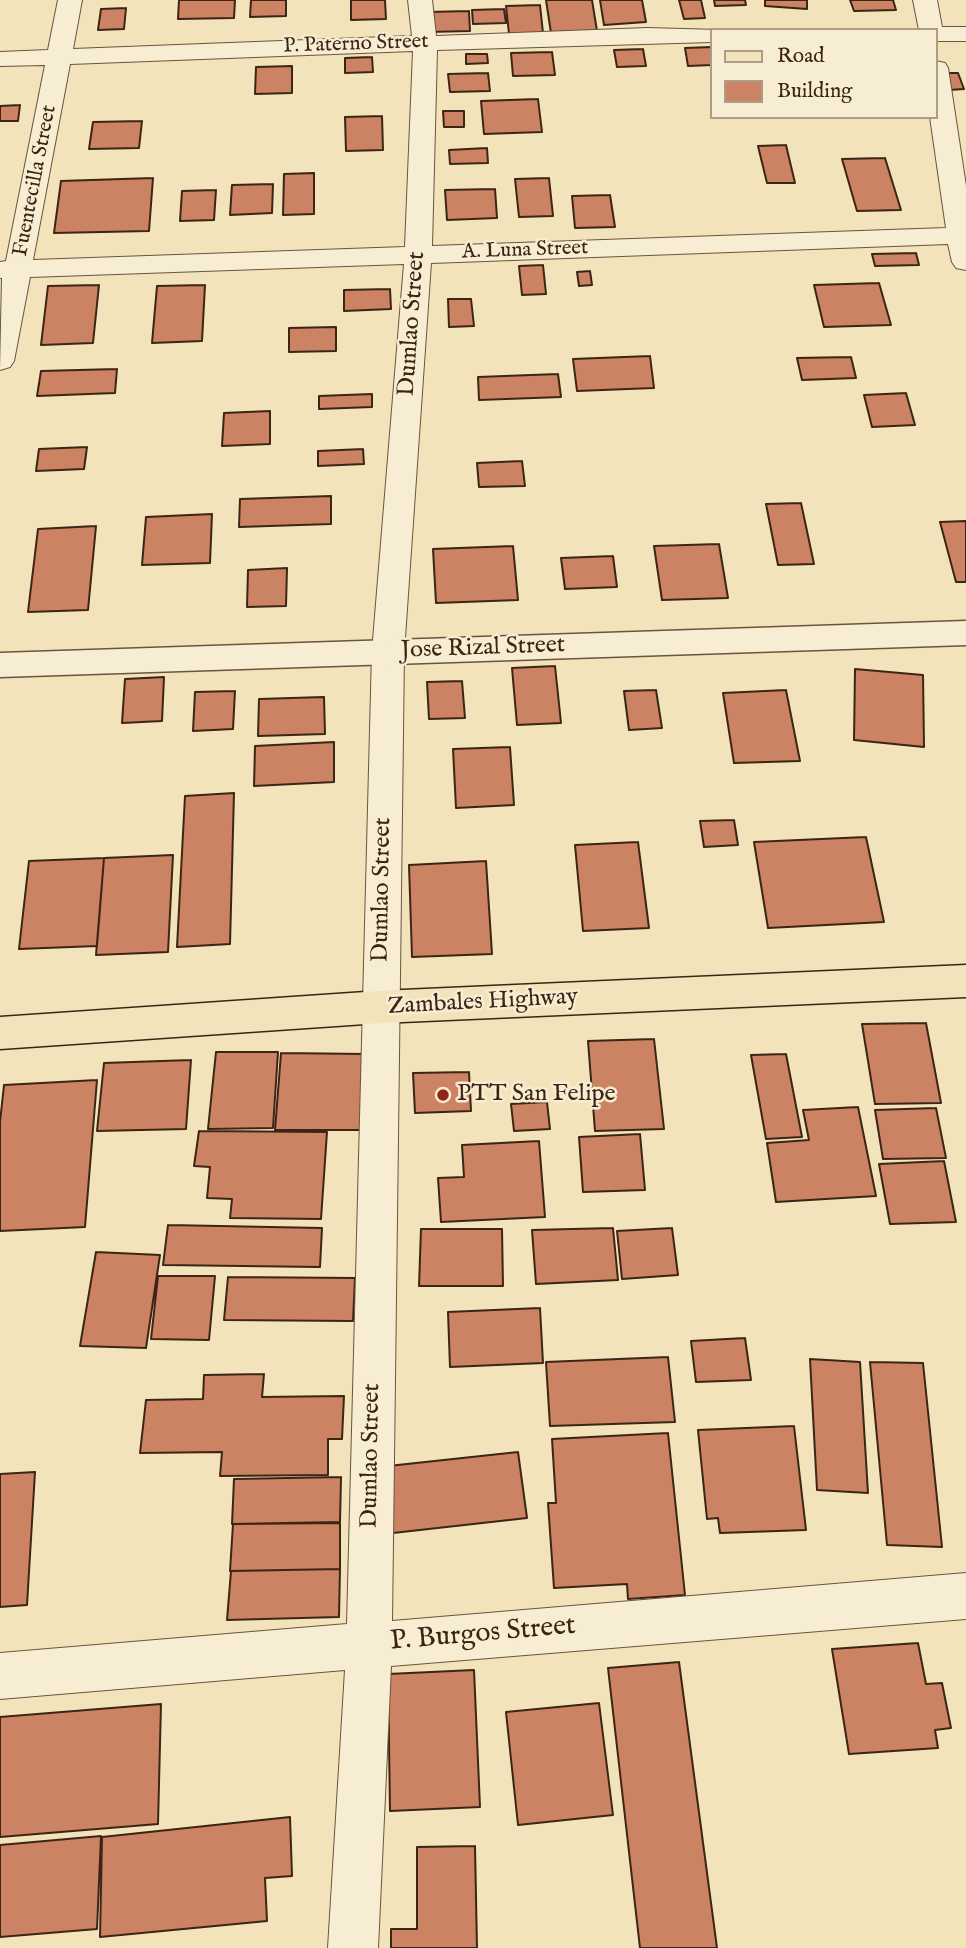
<!DOCTYPE html>
<html>
<head>
<meta charset="utf-8">
<style>
	body { margin:0 }
	#map { position:relative; width:966px; height:1948px; overflow:hidden; background:#f2e3bb; font-family:"IM FELL English",serif }
	canvas { display:block }
	.legend { position:absolute; left:710px; top:28px; width:228px; height:91px; box-sizing:border-box; background:#f7edd3; border:2px solid #ad9d87; margin:0; padding:9px 12px; list-style:none; font-size:21px; color:#3d2515 }
	.legend li { display:flex; align-items:center; gap:14px; height:35px }
	.legend b { width:35px; border:2px solid #ad9d87 }
</style>
</head>
<body>
<div id="map">
<canvas width="966" height="1948"></canvas>
<ul class="legend">
<li><b style="height:9px;background:#f2e3bb"></b>Road</li>
<li><b style="height:19px;background:#cb8363"></b>Building</li>
</ul>
</div>
<script>
const c = document.querySelector('canvas').getContext('2d');
c.lineJoin = 'round';
function fillPath(path, color) { c.fillStyle = color; c.fill(path, 'evenodd'); }
const poly = rows => new Path2D(rows.map(r => 'M' + r).join(''));
function stroke(path, color, width, dash) { c.strokeStyle = color; c.lineWidth = width; c.lineCap = dash ? 'butt' : 'round'; c.setLineDash(dash || []); c.stroke(path); }
function write(font, color, halo, rows, align = 'center') {
  c.font = font + ' "IM FELL English",serif'; c.lineWidth = 5; c.setLineDash([]); c.textBaseline = 'middle'; c.strokeStyle = halo; c.fillStyle = color; for (const [text, x, y, turn = 0] of rows) {
    c.save(); c.translate(x, y); c.rotate((+turn || 0) * Math.PI / 180); c.textAlign = isNaN(turn) ? turn : align; if (halo) c.strokeText(text, 0, 0); c.fillText(text, 0, 0); c.restore();
  }
}
const building = poly([
	[179,0,235,0,234,18,178,19,179,0],
	[251,0,286,0,286,16,250,17,251,0],
	[351,0,385,0,386,19,351,20,351,0],
	[546,0,592,0,597,31,551,33,546,0],
	[600,0,642,0,646,22,604,25,600,0],
	[679,0,701,0,705,18,684,19,679,0],
	[714,0,745,0,746,5,715,6,714,0],
	[765,0,807,0,807,9,765,6,765,0],
	[850,0,893,0,896,10,854,11,850,0],
	[540,5,543,33,509,34,506,6,540,5],
	[126,8,124,29,98,30,101,9,126,8],
	[504,9,506,23,473,24,472,10,504,9],
	[469,11,470,31,428,32,427,12,469,11],
	[712,47,712,65,688,66,685,48,712,47],
	[643,49,646,66,617,67,614,50,643,49],
	[552,52,555,75,513,76,511,53,552,52],
	[466,54,487,54,488,63,466,64,466,54],
	[372,57,373,72,345,73,345,58,372,57],
	[292,66,292,93,255,94,256,67,292,66],
	[488,73,490,91,450,92,448,74,488,73],
	[943,73,958,73,964,89,949,90,943,73],
	[538,99,542,132,484,134,481,101,538,99],
	[20,105,18,121,0,121,0,106,20,105],
	[443,111,464,111,464,127,444,127,443,111],
	[382,116,383,150,346,151,345,117,382,116],
	[142,121,139,148,89,149,93,122,142,121],
	[786,145,795,183,767,183,758,146,786,145],
	[487,148,488,163,450,164,449,150,487,148],
	[885,158,901,210,857,211,842,159,885,158],
	[314,173,314,214,283,215,284,174,314,173],
	[153,178,149,231,54,233,61,181,153,178],
	[549,178,553,216,519,217,515,179,549,178],
	[273,184,272,213,230,215,232,185,273,184],
	[495,189,497,218,447,220,445,190,495,189],
	[216,190,214,220,180,221,182,191,216,190],
	[610,195,615,227,575,228,572,196,610,195],
	[916,253,919,265,875,266,872,254,916,253],
	[543,265,546,294,522,295,519,266,543,265],
	[590,271,592,285,579,286,577,272,590,271],
	[879,283,891,325,824,327,814,285,879,283],
	[99,285,93,343,41,345,48,286,99,285],
	[205,285,202,341,152,343,157,286,205,285],
	[390,289,391,309,344,311,344,290,390,289],
	[448,299,471,299,474,326,449,327,448,299],
	[336,327,336,351,289,352,289,328,336,327],
	[650,356,654,388,577,391,573,359,650,356],
	[851,357,856,378,802,380,797,358,851,357],
	[117,369,115,393,37,396,41,371,117,369],
	[558,374,561,397,479,400,478,377,558,374],
	[906,393,915,425,872,427,864,395,906,393],
	[372,394,372,407,319,409,319,396,372,394],
	[270,411,270,444,222,446,224,413,270,411],
	[87,447,84,469,36,471,39,449,87,447],
	[363,449,364,464,318,466,318,451,363,449],
	[522,461,525,486,479,487,477,463,522,461],
	[331,496,331,524,239,527,240,499,331,496],
	[801,503,814,564,778,565,766,504,801,503],
	[212,514,210,563,142,565,146,517,212,514],
	[966,521,966,582,956,582,940,522,966,521],
	[96,526,88,610,28,612,38,529,96,526],
	[719,544,728,598,662,600,654,546,719,544],
	[513,546,518,600,436,603,433,549,513,546],
	[613,556,617,587,565,589,561,558,613,556],
	[287,568,286,606,247,607,248,570,287,568],
	[555,666,561,723,517,725,512,668,555,666],
	[855,669,923,675,924,747,854,740,855,669],
	[164,677,162,721,122,723,125,679,164,677],
	[462,681,465,718,429,719,427,682,462,681],
	[656,690,662,728,629,730,624,691,656,690],
	[786,690,800,761,734,763,723,693,786,690],
	[235,691,233,729,193,731,195,692,235,691],
	[324,697,325,734,258,736,259,699,324,697],
	[334,742,334,782,254,786,255,746,334,742],
	[510,747,514,805,456,808,453,749,510,747],
	[234,793,230,944,177,947,185,796,234,793],
	[734,820,738,845,704,847,700,821,734,820],
	[866,837,884,922,768,928,754,842,866,837],
	[638,842,649,928,583,931,575,845,638,842],
	[173,855,168,952,96,955,104,858,173,855],
	[104,858,97,946,19,949,29,861,104,858],
	[486,861,492,954,412,957,409,865,486,861],
	[926,1023,941,1103,875,1104,862,1024,926,1023],
	[654,1039,664,1129,595,1131,588,1041,654,1039],
	[216,1052,278,1052,273,1128,208,1129,216,1052],
	[281,1053,366,1054,362,1130,275,1130,281,1053],
	[786,1054,802,1137,766,1139,751,1055,786,1054],
	[191,1060,186,1129,97,1131,104,1063,191,1060],
	[469,1072,471,1111,415,1113,413,1073,469,1072],
	[97,1080,85,1227,0,1231,0,1122,4,1085,97,1080],
	[547,1102,550,1129,514,1131,511,1104,547,1102],
	[858,1107,876,1196,776,1202,767,1143,809,1140,803,1110,858,1107],
	[936,1108,946,1158,883,1159,875,1110,936,1108],
	[199,1131,327,1132,321,1219,230,1218,232,1199,207,1198,210,1167,194,1166,199,1131],
	[640,1134,645,1190,583,1192,579,1137,640,1134],
	[539,1141,545,1217,441,1222,438,1178,464,1177,462,1145,539,1141],
	[944,1161,956,1222,890,1224,879,1164,944,1161],
	[168,1225,322,1228,320,1267,163,1265,168,1225],
	[613,1228,618,1280,536,1284,532,1230,613,1228],
	[672,1228,678,1275,622,1279,617,1231,672,1228],
	[421,1229,502,1229,503,1286,419,1286,421,1229],
	[96,1252,160,1255,146,1348,80,1346,96,1252],
	[158,1276,215,1276,209,1340,151,1339,158,1276],
	[228,1277,355,1278,353,1321,224,1320,228,1277],
	[540,1308,543,1363,450,1367,448,1312,540,1308],
	[745,1338,751,1380,696,1382,691,1341,745,1338],
	[668,1357,675,1422,550,1426,546,1362,668,1357],
	[810,1359,860,1362,868,1493,817,1490,810,1359],
	[870,1362,923,1363,942,1547,887,1545,870,1362],
	[264,1374,262,1397,344,1396,342,1439,328,1439,328,1475,220,1476,222,1452,140,1453,146,1400,203,1399,204,1375,264,1374],
	[794,1426,806,1530,720,1533,718,1518,707,1519,698,1430,794,1426],
	[668,1433,685,1595,628,1599,627,1584,554,1588,548,1503,556,1503,552,1439,668,1433],
	[518,1452,527,1518,384,1534,379,1467,518,1452],
	[35,1472,27,1605,0,1607,0,1474,35,1472],
	[341,1477,340,1522,232,1524,234,1479,341,1477],
	[340,1523,340,1569,230,1571,233,1524,340,1523],
	[340,1569,339,1617,227,1620,231,1571,340,1569],
	[918,1643,926,1684,942,1683,951,1728,935,1730,938,1748,849,1754,832,1649,918,1643],
	[679,1662,717,1948,640,1948,608,1668,679,1662],
	[474,1670,480,1807,390,1811,388,1674,474,1670],
	[599,1703,613,1815,518,1825,506,1712,599,1703],
	[161,1704,158,1824,0,1837,0,1717,161,1704],
	[290,1817,292,1876,265,1878,267,1921,100,1937,102,1837,290,1817],
	[101,1836,97,1929,0,1937,0,1845,101,1836],
	[475,1846,477,1948,391,1948,391,1929,417,1929,417,1847,475,1846]
]);
fillPath(building, '#cb8363');
stroke(building, '#3d2515', 2);
const minor = poly([
	[58,0,82,0,73,49,412,36,408,0,432,0,436,36,647,28,720,30,712,30,712,42,437,50,432,246,946,228,930,117,936,117,936,61,945,63,948,68,966,186,966,270,956,268,952,262,948,244,431,263,404,652,392,1621,966,1573,966,1619,391,1666,378,1948,328,1948,345,1670,0,1699,0,1653,347,1624,372,652,404,264,30,277,14,361,10,367,0,370,2,278,0,278,0,262,6,261,45,65,0,66,0,52,48,50,58,0],
	[413,51,405,247,33,260,70,64,413,51],
	[913,0,937,0,942,27,966,27,966,41,936,41,936,30,919,30,913,0]
]);
const tertiary = poly([
	[966,621,966,645,0,677,0,653,966,621]
]);
const primary = poly([
	[966,965,966,997,380,1023,0,1049,0,1017,380,991,966,965]
]);
stroke(minor, '#6a543e', 2);
stroke(tertiary, '#6a543e', 3);
stroke(primary, '#3d2515', 3);
fillPath(minor, '#f7edd3');
fillPath(tertiary, '#f7edd3');
fillPath(primary, '#f2e3bb');
for (const [x, y, r, color] of [
	[443,1095,7,"#8f2418"]
]) { const dot = new Path2D(); dot.arc(x, y, r, 0, 2 * Math.PI); c.fillStyle = color; c.fill(dot); stroke(dot, '#f7edd3', 2.5); }
write('21px', '#3d2515', '#f7edd3', [
	["P. Paterno Street",356,45,-2],
	["Fuentecilla Street",36,181,-79],
	["A. Luna Street",525,251,-2]
]);
write('24px', '#3d2515', '#f7edd3', [
	["Dumlao Street",413,324,-86],
	["Jose Rizal Street",483,649,-2],
	["Dumlao Street",383,890,-89],
	["Zambales Highway",483,1003,-3],
	["Dumlao Street",372,1456,-89]
]);
write('24px', '#3d2515', '#f7edd3', [
	["PTT San Felipe",457,1095]
], 'left');
write('28px', '#3d2515', '#f7edd3', [
	["P. Burgos Street",483,1635,-5]
]);
</script>
</body>
</html>
